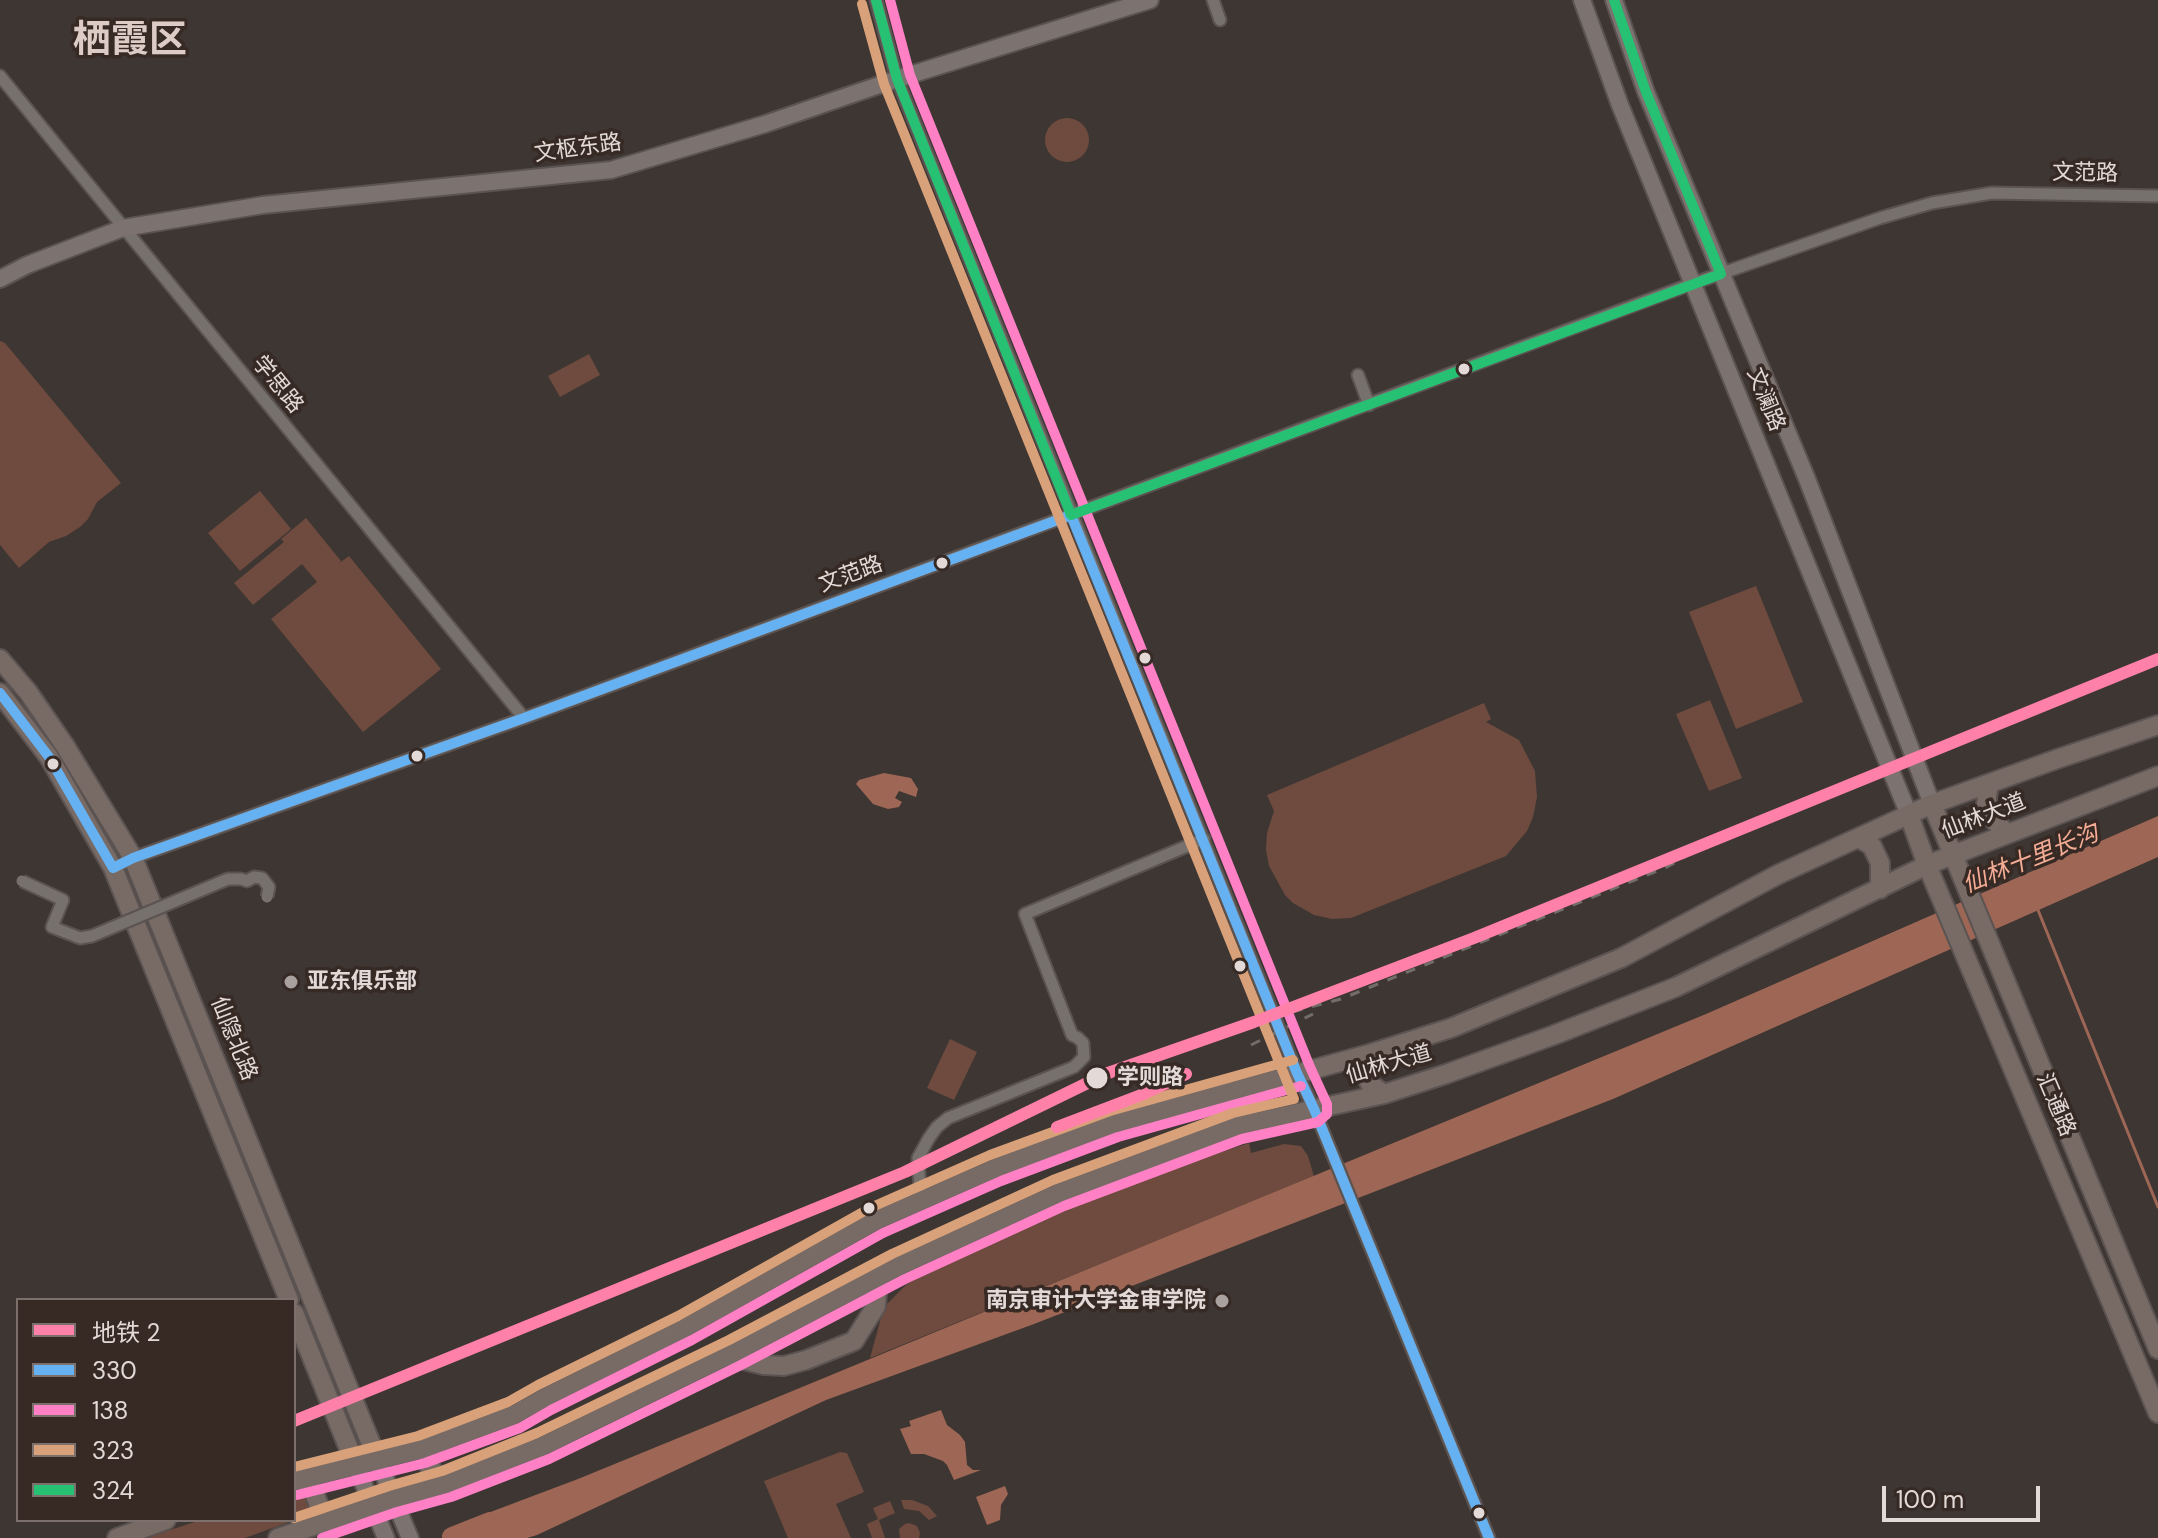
<!DOCTYPE html>
<html>
<head>
<meta charset="utf-8">
<style>
	body { margin:0 }
	#map { position:relative; width:2158px; height:1538px; overflow:hidden; background:#3e3633; font-family:"DM Sans","Noto Sans SC",sans-serif }
	canvas { display:block }
	.legend { position:absolute; left:16px; top:1298px; width:280px; height:224px; box-sizing:border-box; background:#372a25; border:2px solid #7c706c; margin:0; padding:10px 14px; list-style:none; font-size:24px; color:#e3dad7 }
	.legend li { display:flex; align-items:center; gap:16px; height:40px }
	.legend b { width:40px; border:2px solid #7c706c }
	.scale { position:absolute; left:1882px; top:1486px; width:158px; height:36px; box-sizing:border-box; border:4px solid #e3dad7; border-top:0; padding-left:10px; font-size:24px; line-height:28px; white-space:nowrap; color:#e3dad7; -webkit-text-stroke:6px #372a25; paint-order:stroke }
</style>
</head>
<body>
<div id="map">
<canvas width="2158" height="1538"></canvas>
<ul class="legend">
<li><b style="height:10px;background:#ff80a8"></b>地铁 2</li>
<li><b style="height:10px;background:#66b1f2"></b>330</li>
<li><b style="height:10px;background:#ff80c5"></b>138</li>
<li><b style="height:10px;background:#d9a179"></b>323</li>
<li><b style="height:10px;background:#26c172"></b>324</li>
</ul>
<div class="scale">100 m</div>
</div>
<script>
const c = document.querySelector('canvas').getContext('2d');
c.lineJoin = 'round';
function fillPath(path, color) { c.fillStyle = color; c.fill(path, 'evenodd'); }
const poly = rows => new Path2D(rows.map(r => 'M' + r).join(''));
function stroke(path, color, width, dash) { c.strokeStyle = color; c.lineWidth = width; c.lineCap = dash ? 'butt' : 'round'; c.setLineDash(dash || []); c.stroke(path); }
function write(font, color, halo, rows, align = 'center') {
  c.font = font + ' "DM Sans","Noto Sans SC",sans-serif'; c.lineWidth = 7; c.setLineDash([]); c.textBaseline = 'middle'; c.strokeStyle = halo; c.fillStyle = color; for (const [text, x, y, turn = 0] of rows) {
    c.save(); c.translate(x, y); c.rotate((+turn || 0) * Math.PI / 180); c.textAlign = isNaN(turn) ? turn : align; if (halo) c.strokeText(text, 0, 0); c.fillText(text, 0, 0); c.restore();
  }
}
fillPath(poly([
	'1045 140a22 22 0 1 1 44 0a22 22 0 1 1-44 0Z',
	[0,341,5,343,121,483,97,502,88,519,80,527,66,536,49,542,19,568,0,545],
	[589,354,600,375,560,397,548,376],
	[260,491,291,529,240,571,208,533],
	[306,518,341,561,338,564,349,556,441,669,363,732,271,619,317,582,302,564,253,605,234,583,284,542,281,539],
	[1756,586,1803,702,1736,729,1689,612],
	[1710,700,1742,778,1709,791,1676,714],
	[1484,703,1491,719,1486,722,1519,740,1535,771,1537,797,1533,817,1527,831,1506,856,1351,918,1332,919,1314,915,1293,903,1285,895,1269,866,1266,850,1267,833,1274,811,1267,795],
	[950,1039,977,1052,954,1100,927,1088],
	[1249,1143,1251,1153,1284,1144,1301,1146,1308,1156,1315,1180,1299,1183,870,1358,884,1307,908,1283,986,1241,1071,1201],
	[840,1452,847,1453,864,1492,836,1504,851,1538,788,1538,764,1481],
	[301,1492,308,1493,312,1510,308,1515,245,1538,145,1538,201,1520,294,1520,294,1494],
	[912,1500,928,1506,937,1516,929,1520,919,1511,904,1509,901,1500],
	[890,1501,895,1513,879,1520,885,1538,872,1538,867,1524,878,1519,873,1508],
	[909,1523,917,1526,920,1533,919,1538,900,1538,899,1529,905,1524]
]), '#6e4b3e');
fillPath(poly([
	[884,773,911,778,918,789,916,797,899,791,895,798,902,802,899,807,888,809,873,804,856,784,859,780],
	[2158,816,2158,857,1613,1099,1034,1324,826,1400,537,1535,527,1538,468,1538,464,1522,578,1479,710,1425,1706,1014],
	[941,1410,947,1425,960,1435,965,1442,967,1465,973,1470,981,1470,954,1480,947,1465,943,1461,924,1454,911,1454,900,1429,911,1426,909,1421],
	[1005,1486,1008,1494,1001,1505,1000,1520,987,1525,976,1497]
]), '#9e6755');
stroke(poly([
	[2038,910,2158,1207]
]), '#9e6755', 3);
stroke(poly([
	[452,1537,490,1522]
]), '#9e6755', 20);
const street = poly([
	[876,0,897,79,1297,1073,1314,1109,1489,1538],
	[1213,0,1220,20],
	[0,76,524,718],
	[1358,375,1369,405],
	[113,868,133,858,524,718,1694,283,1880,218,1932,203,1992,193,2158,196],
	[921,1201,918,1158,929,1138,937,1127,948,1118,1074,1067,1084,1057,1083,1043,1078,1038,1072,1035,1025,914,1204,839]
]);
const secondary = poly([
	[1582,0,1620,105,1909,815],
	[1614,0,1646,92,1807,479,1932,804],
	[0,279,27,265,123,228,263,205,611,170,765,124,897,79,1150,0],
	[378,1461,410,1538],
	[356,1466,386,1538]
]);
const primary = poly([
	[0,659,28,692,65,746,133,858,378,1461],
	[0,693,49,757,113,868,289,1300],
	[1989,784,1986,804,1993,819,2007,834],
	[1932,804,2158,1349],
	[1909,815,1927,865,2158,1413],
	[1859,838,1872,846,1880,863,1880,889],
	[1369,1054,1365,1072,1370,1084,1384,1094],
	[1231,1091,1242,1100,1244,1110,1238,1126],
	[294,1313,356,1466],
	[728,1356,764,1365,784,1366,806,1360,854,1341,876,1306,878,1277],
	[439,1443,429,1455,429,1466,438,1478,453,1481],
	[301,1479,314,1492,319,1506,317,1524],
	[294,1481,422,1449,514,1415,544,1398,685,1328,877,1220,996,1168,1114,1124,1369,1054,1451,1028,1621,958,1779,874,1932,804,2057,759,2158,725],
	[117,1538,166,1520],
	[278,1538,393,1499,446,1484,543,1446,735,1352,899,1266,1059,1193,1238,1126,1384,1094,1446,1074,1554,1035,1676,987,1927,865,2158,776]
]);
stroke(street, '#5a5351', 15);
stroke(secondary, '#5a5351', 20);
stroke(primary, '#5a5351', 22);
stroke(street, '#77716e', 11);
stroke(secondary, '#7c726f', 16);
stroke(primary, '#786b66', 18);
stroke(poly([
	[1254,1022,1341,999,1667,867,1722,836],
	[1251,1045,1313,1014]
]), '#736d6a', 3, [10, 10]);
const streetBridge = poly([
	[22,881,63,900,52,927,80,938,92,936,228,879,241,879,247,881,254,877,262,878,269,887,267,897]
]);
stroke(streetBridge, '#5a5351', 15, []);
stroke(streetBridge, '#77716e', 11);
stroke(poly([
	[1071,515,1297,1073,1314,1109,1489,1538],
	[0,693,49,757,113,868,133,858,524,718,1071,515]
]), '#66b1f2', 10);
stroke(poly([
	[297,1495,425,1463,520,1428,551,1410,692,1340,883,1233,1001,1181,1118,1137,1301,1086],
	[322,1538,397,1512,451,1497,549,1459,741,1365,905,1279,1064,1206,1242,1139,1318,1122,1327,1114,1327,1104,1310,1067,910,75,890,0]
]), '#ff80c5', 10);
stroke(poly([
	[294,1467,418,1436,508,1402,538,1385,678,1316,870,1208,990,1155,1110,1111,1293,1060],
	[294,1518,389,1486,442,1471,537,1433,729,1340,892,1254,1053,1180,1233,1113,1294,1099,884,84,862,4]
]), '#d9a179', 10);
stroke(poly([
	[876,0,897,79,1071,515],
	[1071,515,1721,274,1646,92,1614,0]
]), '#26c172', 10);
stroke(poly([
	[1057,1127,1141,1095,1186,1074],
	[294,1421,905,1172,1108,1073,1254,1022,1474,938,2158,659]
]), '#ff80a8', 12);
for (const [x, y, r, color] of [
	[1464,369,7,"#e3dad7"],
	[942,563,7,"#e3dad7"],
	[1145,658,7,"#e3dad7"],
	[417,756,7,"#e3dad7"],
	[53,764,7,"#e3dad7"],
	[1240,966,7,"#e3dad7"],
	[291,982,8,"#a9a19e"],
	[1097,1078,12,"#e3dad7"],
	[869,1208,7,"#e3dad7"],
	[1222,1301,8,"#a9a19e"],
	[1479,1513,7,"#e3dad7"]
]) { const dot = new Path2D(); dot.arc(x, y, r, 0, 2 * Math.PI); c.fillStyle = color; c.fill(dot); stroke(dot, '#372a25', 3); }
write('22px', '#e3dad7', '#372a25', [
	["文枢东路",578,149,-8],
	["文范路",2085,174,1],
	["学思路",277,385,51],
	["文澜路",1765,400,68],
	["文范路",851,575,-20],
	["仙林大道",1984,817,-21],
	["仙隐北路",233,1039,68],
	["仙林大道",1389,1065,-16],
	["汇通路",2055,1105,67]
]);
write('bold 22px', '#e3dad7', '#372a25', [
	["亚东俱乐部",307,982],
	["南京审计大学金审学院",1206,1301,"right"]
], 'left');
write('bold 22px', '#e3dad7', '#372a25', [
	["学则路",1117,1078]
], 'left');
write('italic 24px', '#f4ac95', '#372a25', [
	["仙林十里长沟",2031,860,-22]
]);
write('bold 38px', '#ddcbc5', '#372a25', [
	["栖霞区",130,42]
]);
</script>
</body>
</html>
